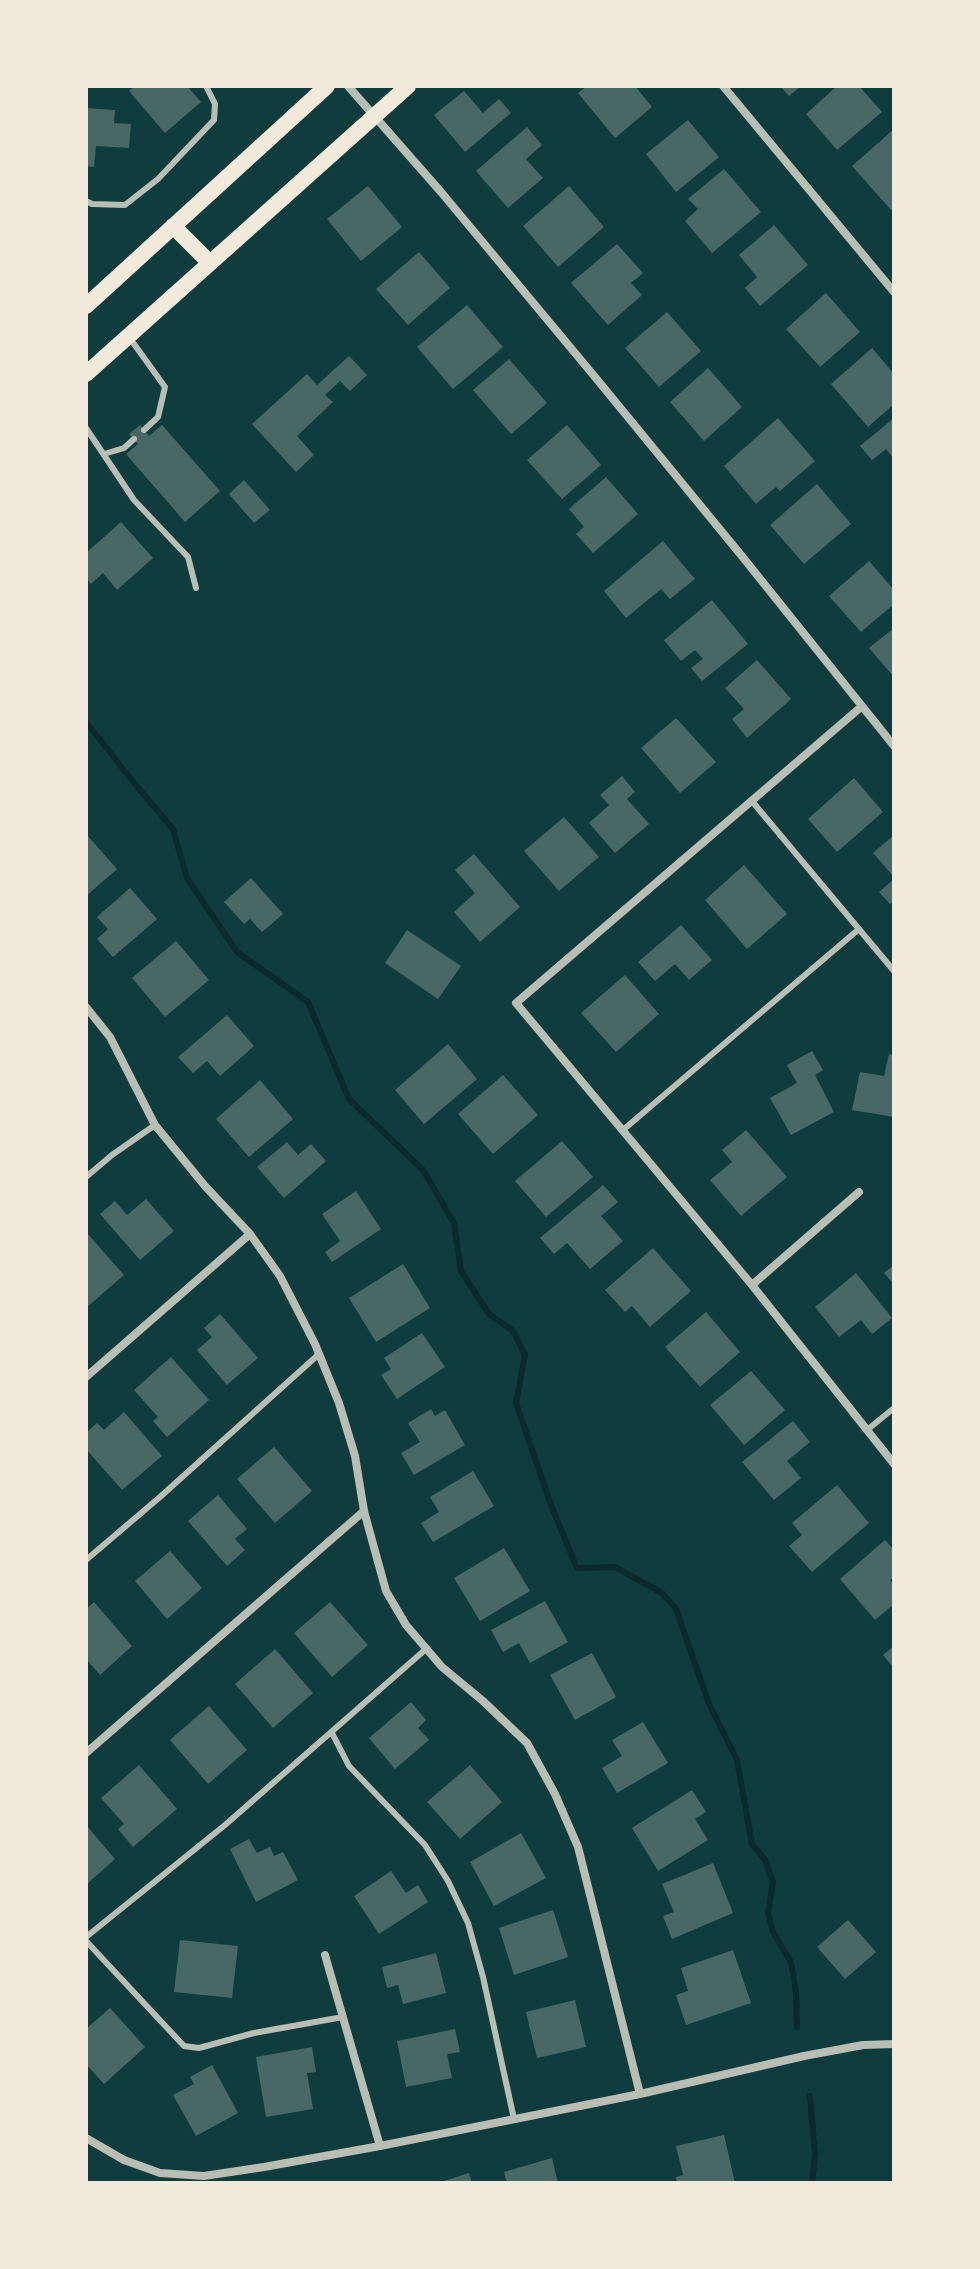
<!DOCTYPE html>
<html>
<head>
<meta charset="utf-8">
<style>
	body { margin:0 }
	#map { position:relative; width:980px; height:2269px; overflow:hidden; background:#0f3d3e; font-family:Ubuntu,sans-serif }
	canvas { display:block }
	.frame { position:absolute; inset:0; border:88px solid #f1e9da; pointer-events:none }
</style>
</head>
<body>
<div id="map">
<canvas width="980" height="2269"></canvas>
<div class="frame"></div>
</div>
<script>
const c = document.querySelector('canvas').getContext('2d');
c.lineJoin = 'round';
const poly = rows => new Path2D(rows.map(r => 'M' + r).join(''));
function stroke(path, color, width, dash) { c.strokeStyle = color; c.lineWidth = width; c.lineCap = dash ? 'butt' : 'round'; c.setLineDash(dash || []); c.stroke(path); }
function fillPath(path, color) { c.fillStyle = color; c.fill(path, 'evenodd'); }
stroke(poly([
	[86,722,139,789,173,829,187,878,237,952,308,1002,349,1099,423,1170,454,1223,461,1271,489,1314,513,1331,525,1355,516,1403,551,1505,577,1568,615,1567,662,1593,676,1609,709,1704,737,1760,752,1844,765,1860,773,1882,768,1913,773,1932,791,1962,796,1992,797,2027],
	[810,2096,815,2154,812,2183]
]), '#0a2a2b', 6);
fillPath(poly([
	[135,86,187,86,201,102,165,133,129,91],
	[587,86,635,86,652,107,615,138,578,93],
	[780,86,801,86,789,96],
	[837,86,859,86,882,112,837,150,806,114],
	[464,91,483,113,499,99,511,113,465,152,434,115],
	[86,108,115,110,114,123,131,124,129,148,96,146,94,167,86,166],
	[688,120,719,157,676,192,646,154],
	[527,127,542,145,526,159,543,178,508,208,476,171],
	[894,129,894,207,891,210,852,166],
	[724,169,761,212,712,253,685,221,698,209,688,199],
	[368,186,402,227,361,261,327,219],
	[569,186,604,227,558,267,523,226],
	[774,225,808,265,760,306,745,288,757,277,739,255],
	[617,244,643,273,631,283,642,295,608,325,571,283],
	[419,252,450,288,408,325,376,289],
	[826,293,860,332,820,367,786,329],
	[467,305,503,347,453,389,417,347],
	[667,312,701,351,659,387,625,348],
	[872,348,894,374,894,404,868,427,831,384],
	[349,356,367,375,350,391,340,381,325,395,333,402,297,436,314,455,296,472,252,424,307,374,317,385],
	[509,359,547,403,511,434,473,390],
	[708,368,742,407,704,441,670,402],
	[778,418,815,461,780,491,776,487,756,504,724,466],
	[894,418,894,459,886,449,872,460,860,446],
	[140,425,149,436,162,425,220,491,185,522,126,454,138,444,129,434],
	[567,425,601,465,562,499,527,460],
	[606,477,638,514,593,553,576,534,584,527,569,509],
	[244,480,270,510,254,523,229,494],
	[817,484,851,524,804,564,770,525],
	[121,522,153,558,117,590,103,573,91,584,86,578,86,553],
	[663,541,695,579,670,599,661,589,626,618,604,591],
	[869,561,894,590,894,604,861,632,829,596],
	[712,600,748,644,702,681,691,668,703,659,695,650,681,661,664,640],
	[894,628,894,677,869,648],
	[757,660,791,699,747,738,732,719,744,709,725,688],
	[676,718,716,762,680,793,641,748],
	[622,776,635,792,627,799,649,824,615,853,589,823,609,805,600,795],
	[854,778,883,812,837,852,808,819],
	[564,817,599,857,559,891,524,851],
	[86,834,117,869,86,896],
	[894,835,894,877,873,853],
	[474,854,520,907,480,942,454,912,475,893,455,870],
	[744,865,787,914,747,949,705,900],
	[251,878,283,914,262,932,250,919,244,924,224,902],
	[894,879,894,901,890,904,879,892],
	[130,888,157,919,113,957,97,939,108,929,97,917],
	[681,925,712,960,689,980,675,964,655,981,638,962],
	[407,930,461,966,438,999,385,963],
	[176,941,209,980,165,1017,132,978],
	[625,975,659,1014,616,1052,581,1013],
	[227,1015,254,1046,220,1076,207,1061,193,1073,178,1057],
	[448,1044,477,1079,424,1124,395,1090],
	[812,1051,823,1070,815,1075,834,1112,791,1135,770,1098,797,1083,787,1065],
	[889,1054,894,1055,894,1117,852,1110,860,1072,884,1076],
	[503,1075,538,1115,493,1154,458,1114],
	[260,1080,293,1119,249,1157,216,1119],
	[746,1130,787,1177,741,1216,710,1180,732,1162,722,1150],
	[562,1141,593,1177,546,1217,515,1181],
	[287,1142,298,1155,311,1144,326,1161,284,1198,257,1167],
	[603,1185,618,1202,601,1216,623,1241,590,1269,567,1243,554,1254,540,1238],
	[356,1191,381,1229,332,1262,325,1252,340,1241,322,1214],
	[146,1199,174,1231,140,1260,100,1214,115,1201,127,1215],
	[86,1232,124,1275,86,1308],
	[653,1248,691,1291,650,1327,632,1306,625,1312,605,1290],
	[403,1264,430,1308,376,1342,349,1298],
	[894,1265,894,1284,884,1273],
	[856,1273,892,1318,872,1334,861,1320,839,1337,815,1307],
	[706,1312,740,1352,700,1387,665,1347],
	[220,1314,258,1358,227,1385,197,1350,212,1337,204,1328],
	[422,1333,445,1367,397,1399,381,1375,391,1369,384,1358],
	[171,1357,209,1400,167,1437,153,1421,158,1417,134,1390],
	[751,1371,785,1410,744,1445,710,1405],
	[431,1409,435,1416,445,1410,465,1445,414,1475,401,1453,420,1442,408,1423],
	[124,1412,162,1456,122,1490,86,1449,86,1433,97,1423,104,1430],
	[793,1421,810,1442,787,1461,801,1478,774,1500,742,1462],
	[274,1447,312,1491,275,1523,237,1479],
	[473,1471,494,1506,433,1542,421,1523,439,1512,430,1497],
	[837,1485,869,1523,812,1572,789,1546,802,1535,792,1523],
	[218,1495,247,1529,235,1539,245,1550,227,1566,188,1521],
	[885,1540,894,1550,894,1577,890,1580,894,1585,894,1604,875,1620,840,1579],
	[504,1548,530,1591,480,1621,454,1578],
	[170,1551,202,1588,167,1619,135,1581],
	[545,1601,568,1642,530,1663,519,1643,503,1652,491,1630],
	[94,1602,132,1646,100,1675,86,1659,86,1609],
	[330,1602,368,1645,332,1677,294,1633],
	[894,1646,894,1668,883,1655],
	[275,1649,313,1693,273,1728,235,1684],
	[592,1653,616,1697,575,1720,550,1675],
	[411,1702,426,1720,418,1728,429,1740,395,1769,369,1738],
	[209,1706,247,1750,208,1784,170,1740],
	[643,1722,668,1763,617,1793,602,1768,622,1756,612,1740],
	[139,1765,177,1809,133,1847,118,1829,124,1824,101,1798],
	[470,1765,502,1802,460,1839,427,1802],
	[692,1790,706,1812,695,1819,708,1840,658,1871,632,1828],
	[86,1825,115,1859,86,1885],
	[521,1833,546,1878,494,1906,470,1862],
	[249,1839,257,1853,270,1847,274,1856,283,1852,298,1880,256,1902,230,1849],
	[713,1863,733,1913,672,1939,663,1916,674,1912,662,1884],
	[391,1871,406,1893,418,1885,428,1902,379,1934,354,1896],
	[553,1910,568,1957,514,1975,499,1928],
	[848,1920,876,1952,845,1979,817,1947],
	[180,1940,238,1946,232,1998,174,1992],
	[733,1950,751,2003,686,2025,676,1995,688,1991,681,1968],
	[436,1953,446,1993,403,2004,398,1985,387,1988,382,1967],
	[575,2000,586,2047,537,2058,526,2012],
	[110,2008,145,2047,104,2084,86,2064,86,2029],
	[455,2029,460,2052,447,2054,452,2078,406,2087,397,2041],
	[312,2047,316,2072,307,2073,313,2109,266,2117,256,2057],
	[212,2065,238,2113,196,2136,173,2095,194,2084,190,2077],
	[724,2135,735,2183,677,2183,676,2177,683,2175,676,2146],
	[552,2158,558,2183,507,2183,504,2172],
	[469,2173,472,2183,441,2183,441,2182]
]), '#486865');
stroke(poly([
	[86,201,92,204,125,205,158,179,214,120,215,104,206,86],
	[129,337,165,387,158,417,144,430],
	[86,428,134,500,188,557,196,588],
	[104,454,124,448,134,439],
	[751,800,894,971],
	[623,1130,859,929],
	[86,1177,112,1155,155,1125],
	[867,1430,894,1408],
	[86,1560,160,1497,319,1354],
	[332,1733,349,1766,425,1845,448,1881,468,1923,483,1977,514,2119],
	[86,1937,225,1825,426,1649],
	[86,1941,184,2046,199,2048,254,2033,343,2017]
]), '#b8beb3', 6);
stroke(poly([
	[348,86,441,192,595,377,741,555,894,746],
	[723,86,894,292],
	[861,707,516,1003,752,1285,894,1464],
	[86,1007,110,1037,155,1125,205,1186,250,1234,280,1276,315,1344,339,1403,355,1456,364,1511,386,1591,406,1625,442,1667,483,1701,527,1743,555,1794,578,1847,640,2094],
	[752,1285,859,1192],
	[86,1377,250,1234],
	[86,1753,364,1511],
	[325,1955,380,2146],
	[86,2138,124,2160,160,2173,204,2176,264,2167,380,2146,640,2094,804,2056,863,2045,894,2044]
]), '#b8beb3', 8);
stroke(poly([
	[173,226,210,263],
	[86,306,327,86],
	[86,374,408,86]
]), '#f1e9da', 16);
</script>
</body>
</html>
